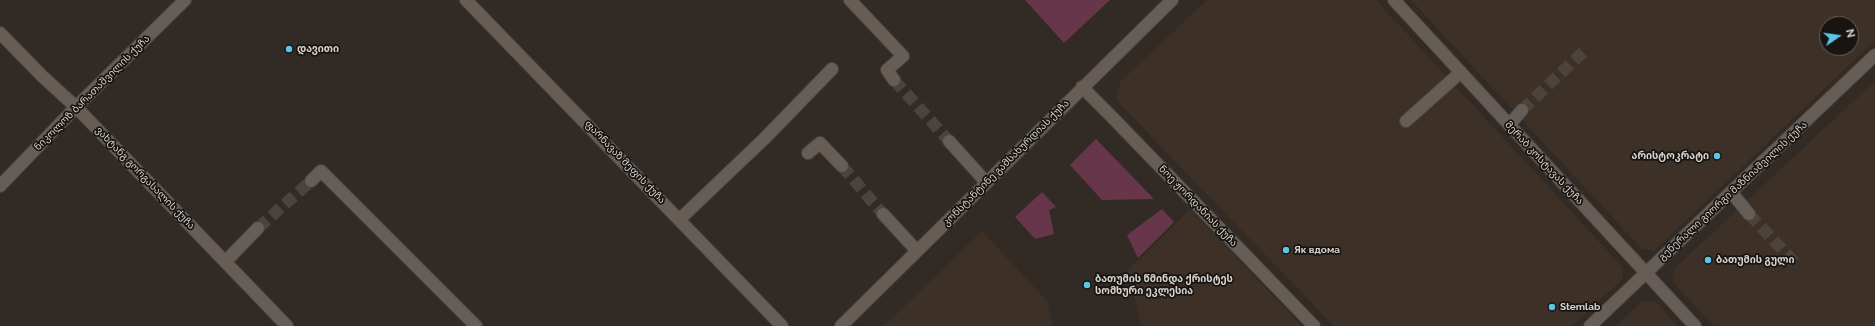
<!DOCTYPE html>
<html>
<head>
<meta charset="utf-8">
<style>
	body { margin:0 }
	#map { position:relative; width:1875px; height:326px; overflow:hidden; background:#322a25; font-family:Raleway,sans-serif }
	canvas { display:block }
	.north { position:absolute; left:1819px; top:16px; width:40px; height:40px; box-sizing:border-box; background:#171411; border:1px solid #64605d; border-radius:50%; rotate:77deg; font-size:11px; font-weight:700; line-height:16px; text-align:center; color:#d7d2ce }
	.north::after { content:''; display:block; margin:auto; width:14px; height:18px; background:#5bc7e7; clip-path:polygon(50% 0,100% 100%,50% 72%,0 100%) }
</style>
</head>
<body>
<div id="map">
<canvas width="1875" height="326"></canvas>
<div class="north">N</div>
</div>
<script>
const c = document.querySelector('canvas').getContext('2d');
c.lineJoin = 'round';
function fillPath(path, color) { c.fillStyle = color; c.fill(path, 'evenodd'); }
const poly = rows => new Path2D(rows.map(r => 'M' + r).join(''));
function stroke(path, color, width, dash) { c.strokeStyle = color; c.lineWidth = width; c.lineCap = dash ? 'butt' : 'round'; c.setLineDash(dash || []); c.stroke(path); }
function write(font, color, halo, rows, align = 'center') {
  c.font = font + ' Raleway,"Noto Sans Georgian",sans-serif'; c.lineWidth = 3.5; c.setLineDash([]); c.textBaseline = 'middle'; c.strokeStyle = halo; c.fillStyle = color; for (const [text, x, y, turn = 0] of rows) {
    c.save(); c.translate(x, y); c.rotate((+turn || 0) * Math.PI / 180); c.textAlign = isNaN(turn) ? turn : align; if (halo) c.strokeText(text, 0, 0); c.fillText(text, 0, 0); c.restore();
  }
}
fillPath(poly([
	[1207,0,1376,0,1618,262,1622,268,1623,279,1572,326,1334,326,1116,100,1120,82],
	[1411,0,1875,0,1875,40,1654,251,1642,249],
	[1827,24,1851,24,1851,48,1827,48],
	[1875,81,1875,326,1714,326,1672,281,1675,268],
	[1190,209,1302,326,1141,326,1128,270],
	[982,231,1048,302,1053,326,884,326],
	[1642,301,1656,302,1678,326,1616,326]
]), '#3d3026');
fillPath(poly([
	[1025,0,1110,0,1064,43],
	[1096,139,1127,171,1154,199,1102,200,1070,165],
	[1042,192,1056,207,1049,210,1054,234,1035,239,1015,217],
	[1162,209,1174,222,1138,258,1127,235]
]), '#68364a');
stroke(poly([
	[894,80,949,141],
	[1522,110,1583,52],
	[842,166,883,214],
	[1749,214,1795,263],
	[258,228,311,181]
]), '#4b433e', 12, [12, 6]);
const minor = poly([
	[466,0,782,326],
	[850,0,903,56,887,70,894,80],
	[1394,0,1695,326],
	[0,33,42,76,76,107,287,326],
	[1082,87,1111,116,1314,326],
	[1406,121,1461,72],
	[1509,125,1522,110],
	[949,141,986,182],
	[808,153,820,143,842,166],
	[311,181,321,171,476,326],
	[0,186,76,107,185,0],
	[1732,193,1749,214],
	[883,214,917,251],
	[680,219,765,138,832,69],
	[225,262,258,228],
	[841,326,1172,0],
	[1590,326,1875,55]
]);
stroke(minor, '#4b4540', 14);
stroke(minor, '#665d57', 12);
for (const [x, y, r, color] of [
	[289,49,4,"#5bc7e7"],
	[1717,156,4,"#5bc7e7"],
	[1286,250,4,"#5bc7e7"],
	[1708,260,4,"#5bc7e7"],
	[1087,285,4,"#5bc7e7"],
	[1552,307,4,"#5bc7e7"]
]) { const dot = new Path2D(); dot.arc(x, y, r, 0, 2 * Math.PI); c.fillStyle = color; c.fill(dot); stroke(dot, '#171411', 1.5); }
write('bold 10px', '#d7d2ce', '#171411', [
	["დავითი",297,49],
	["არისტოკრატი",1709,156,"right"],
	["Як вдома",1294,250],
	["ბათუმის გული",1716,260],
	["ბათუმის წმინდა ქრისტეს",1095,279],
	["სომხური ეკლესია",1095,291],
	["Stemlab",1560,307]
], 'left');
write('10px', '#d7d2ce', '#171411', [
	["ნიკოლოზ ბარათაშვილის ქუჩა",92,93,-45],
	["ფარნავაზ მეფის ქუჩა",625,162,46],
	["კონსტანტინე გამსახურდიას ქუჩა",1006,163,-45],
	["მერაბ კოსტავას ქუჩა",1544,163,47],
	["ვახტანგ გორგასალის ქუჩა",145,178,46],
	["გენერალი გიორგი მაზნიაშვილის ქუჩა",1733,191,-43],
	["ნოე ჟორდანიას ქუჩა",1198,206,46]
]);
</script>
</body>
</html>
